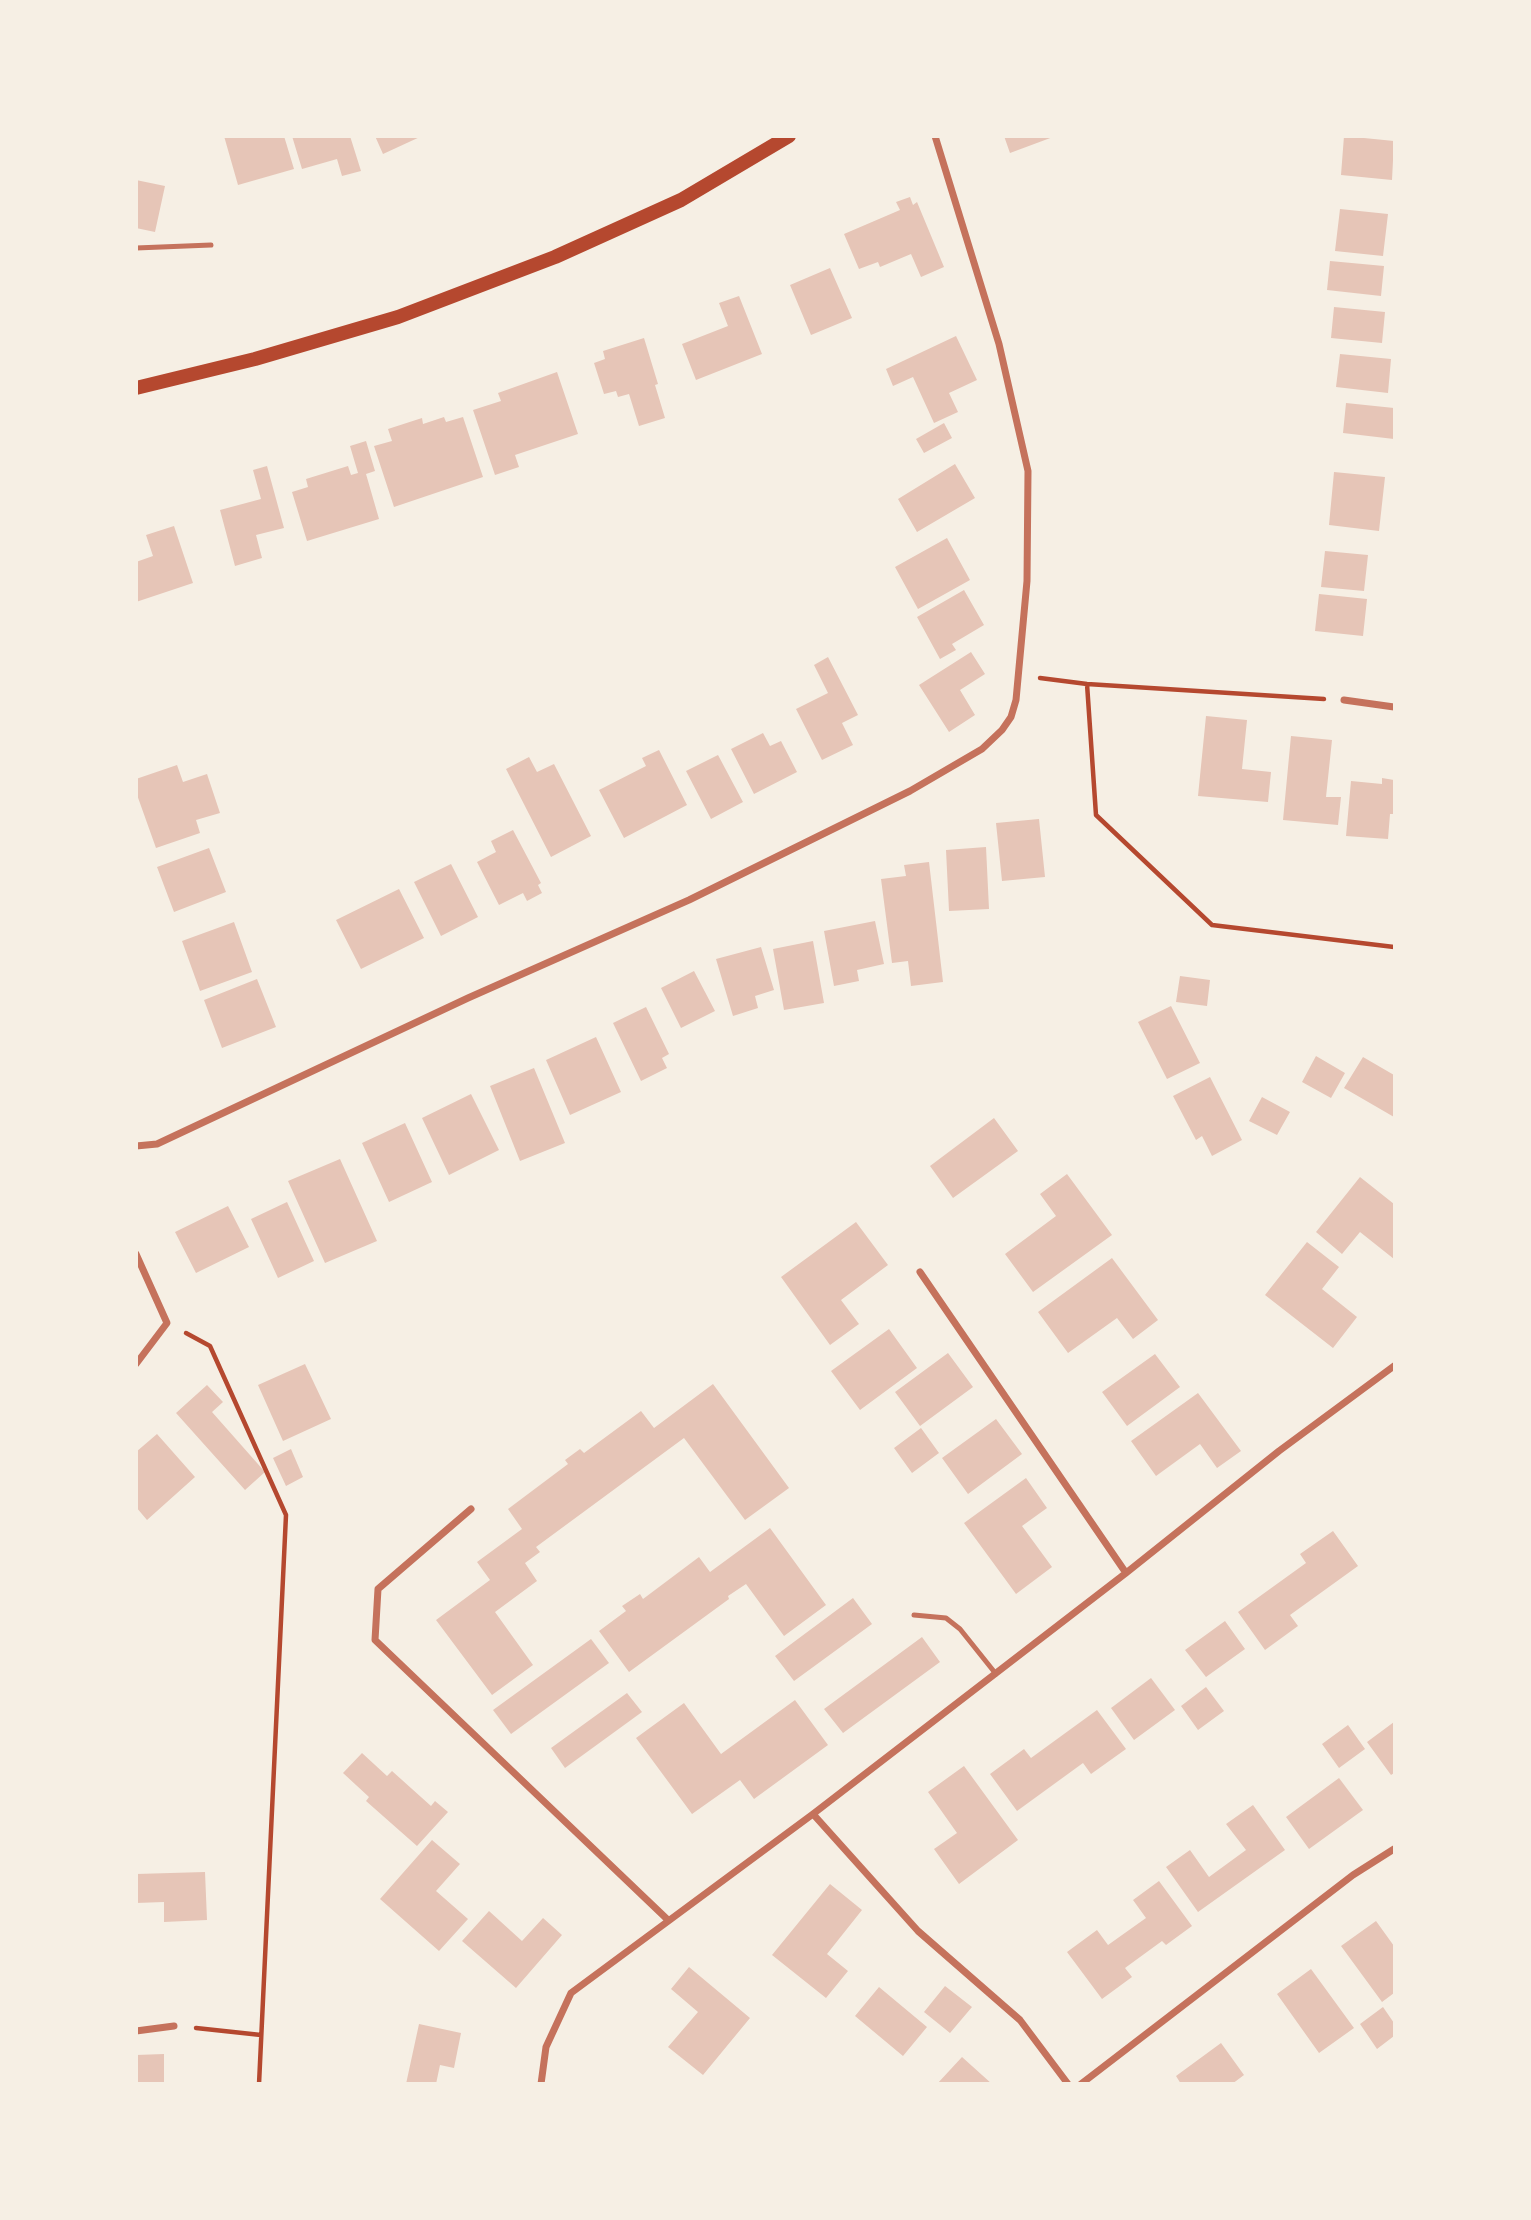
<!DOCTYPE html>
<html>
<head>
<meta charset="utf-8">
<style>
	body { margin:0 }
	#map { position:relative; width:1531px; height:2220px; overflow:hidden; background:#f6efe4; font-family:"Nunito Sans",sans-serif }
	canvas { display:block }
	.frame { position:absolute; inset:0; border:138px solid #f6efe4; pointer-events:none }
</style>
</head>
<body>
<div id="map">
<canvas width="1531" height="2220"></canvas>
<div class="frame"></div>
</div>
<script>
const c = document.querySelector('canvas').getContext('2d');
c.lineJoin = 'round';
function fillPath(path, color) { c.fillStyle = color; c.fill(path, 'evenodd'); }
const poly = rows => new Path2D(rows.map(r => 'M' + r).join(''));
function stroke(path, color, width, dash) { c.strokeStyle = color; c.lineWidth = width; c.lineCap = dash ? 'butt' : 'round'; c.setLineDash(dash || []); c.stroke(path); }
fillPath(poly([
	[224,136,284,136,294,169,238,185],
	[292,136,350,136,361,171,342,176,337,159,302,169],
	[375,136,422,136,383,154],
	[1004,136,1052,136,1053,137,1010,153],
	[1344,136,1394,141,1392,180,1341,175],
	[136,180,165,186,155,232,136,228],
	[910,197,913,205,917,202,944,267,921,277,911,254,880,267,878,262,859,269,844,234,900,210,896,202],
	[1340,209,1388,214,1383,256,1335,251],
	[1330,261,1384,266,1381,296,1327,290],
	[830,268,852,318,811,335,790,285],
	[739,296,762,354,696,380,682,344,728,326,719,303],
	[1334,307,1385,312,1382,343,1331,338],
	[956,336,977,380,949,393,958,412,934,423,913,377,893,386,886,369],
	[644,338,658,384,655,385,665,418,639,426,629,394,618,397,616,391,604,394,594,363,605,359,603,351],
	[1340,354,1391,359,1388,393,1336,387],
	[557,372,578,434,515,455,519,467,495,475,473,410,501,401,498,393],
	[1346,403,1394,408,1394,439,1343,433],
	[444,417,446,422,463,417,483,477,394,507,374,446,392,441,388,429,422,418,423,424],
	[944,423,952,438,924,453,916,439],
	[366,441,375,471,366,474,379,519,307,541,292,492,308,487,306,479,348,466,351,475,358,473,350,446],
	[955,464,975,498,917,532,898,499],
	[267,466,284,528,256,535,262,558,235,566,220,510,261,499,253,470],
	[1334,472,1385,477,1379,531,1329,525],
	[174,526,193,583,136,602,136,562,153,556,146,535],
	[947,538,970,580,918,609,895,567],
	[1325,551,1368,555,1364,591,1321,587],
	[964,590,984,625,952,644,956,650,940,659,917,617],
	[1319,594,1367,599,1363,636,1315,631],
	[971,652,985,674,960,690,975,715,949,732,919,685],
	[828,657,858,715,842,723,853,745,822,760,796,709,828,693,814,665],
	[1206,716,1247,720,1242,769,1271,772,1268,802,1198,796],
	[763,733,770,746,781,741,797,772,754,794,731,749],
	[1291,736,1332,740,1326,797,1341,797,1338,825,1283,820],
	[659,750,687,805,624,838,599,790,646,766,642,758],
	[718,755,743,802,711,819,686,771],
	[529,757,537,772,554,764,591,836,551,857,506,769],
	[177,765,183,782,207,774,220,813,196,820,200,833,156,848,136,792,136,779],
	[1382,778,1394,780,1394,814,1390,814,1388,839,1346,836,1351,781,1382,784],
	[1039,819,1045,877,1002,881,996,823],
	[513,830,541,883,538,885,542,893,527,901,523,893,499,905,477,862,496,852,491,841],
	[986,847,989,909,949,911,946,850],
	[209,848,226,892,174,912,157,867],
	[929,862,943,982,911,986,908,961,892,963,881,879,906,876,904,865],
	[451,864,478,917,441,936,414,882],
	[399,889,424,938,361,969,336,920],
	[875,921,884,964,857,970,859,981,834,986,824,931],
	[234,922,252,972,200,991,182,941],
	[813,941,824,1003,784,1010,773,949],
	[761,947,774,990,755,996,758,1008,733,1016,716,959],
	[694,971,715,1011,681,1028,661,988],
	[1180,976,1210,980,1207,1006,1176,1002],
	[257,979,276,1027,222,1048,204,1000],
	[1171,1006,1200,1063,1167,1079,1138,1022],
	[646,1007,669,1054,662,1058,667,1068,641,1081,613,1023],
	[596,1037,621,1092,570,1115,546,1060],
	[1316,1056,1345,1073,1331,1098,1302,1082],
	[1363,1057,1394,1075,1394,1117,1344,1088],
	[534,1068,565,1143,520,1161,490,1086],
	[1210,1077,1242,1140,1212,1156,1202,1136,1196,1140,1173,1096],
	[471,1094,499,1150,449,1175,422,1118],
	[1262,1097,1290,1112,1277,1135,1249,1121],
	[994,1118,1018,1151,953,1198,930,1166],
	[405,1123,432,1182,389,1202,362,1143],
	[340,1159,377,1241,325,1263,288,1181],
	[1067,1174,1112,1235,1033,1292,1005,1254,1056,1216,1040,1194],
	[1360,1177,1394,1204,1394,1259,1360,1232,1342,1254,1316,1232],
	[287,1202,314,1261,278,1278,251,1219],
	[228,1206,249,1247,196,1273,175,1232],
	[856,1222,888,1265,841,1300,859,1324,830,1345,781,1277],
	[1307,1242,1339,1267,1322,1289,1357,1317,1333,1348,1265,1295],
	[1112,1258,1158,1320,1133,1339,1117,1318,1068,1353,1038,1312],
	[889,1329,917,1368,860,1410,831,1371],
	[948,1353,973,1387,920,1426,895,1392],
	[1155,1354,1180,1387,1127,1426,1102,1392],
	[305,1364,331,1419,283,1441,258,1385],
	[713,1384,789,1488,745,1520,684,1438,536,1547,540,1552,525,1563,537,1581,495,1612,533,1665,492,1695,436,1620,490,1580,477,1562,522,1529,508,1509,568,1464,565,1460,580,1449,584,1453,641,1411,654,1428],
	[207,1385,223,1402,212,1412,265,1472,245,1490,176,1413],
	[1198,1393,1241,1451,1217,1468,1200,1444,1156,1476,1131,1441],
	[996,1419,1022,1454,968,1494,942,1458],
	[921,1428,939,1453,912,1473,894,1448],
	[157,1434,195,1477,147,1520,136,1507,136,1452],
	[291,1449,303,1477,286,1486,273,1458],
	[1026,1478,1047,1508,1022,1526,1052,1567,1016,1594,964,1523],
	[770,1528,826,1605,784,1636,746,1584,728,1596,729,1599,629,1672,599,1631,626,1611,622,1606,640,1594,643,1599,699,1557,710,1572],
	[1333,1531,1358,1566,1290,1615,1298,1626,1265,1650,1238,1612,1306,1563,1300,1554],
	[853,1598,872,1624,794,1681,775,1656],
	[1225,1621,1245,1649,1206,1677,1185,1650],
	[922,1637,940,1662,843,1733,824,1709],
	[591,1639,609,1663,511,1734,493,1710],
	[1151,1678,1175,1710,1134,1740,1111,1708],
	[1206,1687,1224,1711,1198,1730,1181,1706],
	[627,1693,642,1712,565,1768,551,1748],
	[795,1700,828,1745,754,1799,740,1780,692,1814,636,1738,684,1703,721,1754],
	[1097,1710,1126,1749,1091,1774,1083,1763,1017,1811,990,1774,1024,1749,1031,1758],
	[1394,1722,1394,1773,1391,1775,1367,1742],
	[1348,1725,1365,1749,1339,1768,1322,1744],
	[362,1753,387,1776,392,1771,431,1806,435,1801,448,1812,417,1846,366,1801,369,1797,343,1773],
	[964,1766,1018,1840,959,1884,934,1849,957,1833,928,1792],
	[1339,1778,1363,1810,1309,1849,1286,1817],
	[1253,1805,1285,1850,1198,1912,1166,1867,1190,1850,1209,1877,1246,1850,1226,1824],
	[432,1840,460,1864,436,1891,468,1919,439,1951,380,1899],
	[205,1872,207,1920,164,1922,164,1902,136,1903,136,1874],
	[1159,1881,1192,1926,1166,1945,1162,1941,1125,1968,1132,1977,1102,1999,1067,1952,1097,1930,1108,1945,1146,1918,1133,1900],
	[830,1884,862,1910,827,1954,848,1971,826,1998,772,1955],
	[489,1911,522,1941,543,1918,562,1935,516,1988,462,1941],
	[1376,1921,1394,1946,1394,1993,1382,2002,1341,1946],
	[689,1967,750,2018,703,2075,668,2047,698,2012,671,1989],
	[1311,1969,1354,2028,1319,2053,1277,1994],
	[945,1986,972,2007,950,2033,924,2012],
	[879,1987,927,2027,903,2056,855,2016],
	[1383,2007,1394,2023,1394,2036,1377,2049,1360,2024],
	[419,2024,461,2033,454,2068,440,2065,436,2084,406,2084],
	[1221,2043,1244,2075,1232,2084,1181,2084,1176,2076],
	[164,2054,164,2084,136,2084,136,2055],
	[962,2057,992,2084,937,2084]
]), '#e6c5b7');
stroke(poly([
	[1040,678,1087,684,1324,699],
	[1087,684,1096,815,1212,925,1394,947],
	[186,1333,210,1346,286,1515,259,2084],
	[196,2028,261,2035]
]), '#b5482f', 4.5);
stroke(poly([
	[136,248,211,245],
	[914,1615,946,1618,960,1629,996,1674]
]), '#c5725c', 5);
stroke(poly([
	[1344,700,1394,707],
	[136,1146,157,1144,468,998,689,900,910,791,982,749,1002,730,1011,717,1016,700,1027,581,1028,471,999,344,935,136],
	[136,1254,167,1323,136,1364],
	[920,1272,1126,1573],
	[471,1509,378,1589,375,1640,668,1920],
	[813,1814,918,1931,1020,2020,1068,2084],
	[136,2031,174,2026],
	[541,2084,546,2047,571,1993,813,1814,1126,1573,1279,1451,1394,1366],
	[1081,2084,1353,1875,1394,1849]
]), '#c5725c', 7);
stroke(poly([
	[136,388,255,359,398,317,555,257,681,200,789,136]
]), '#b5482f', 14);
</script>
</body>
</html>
